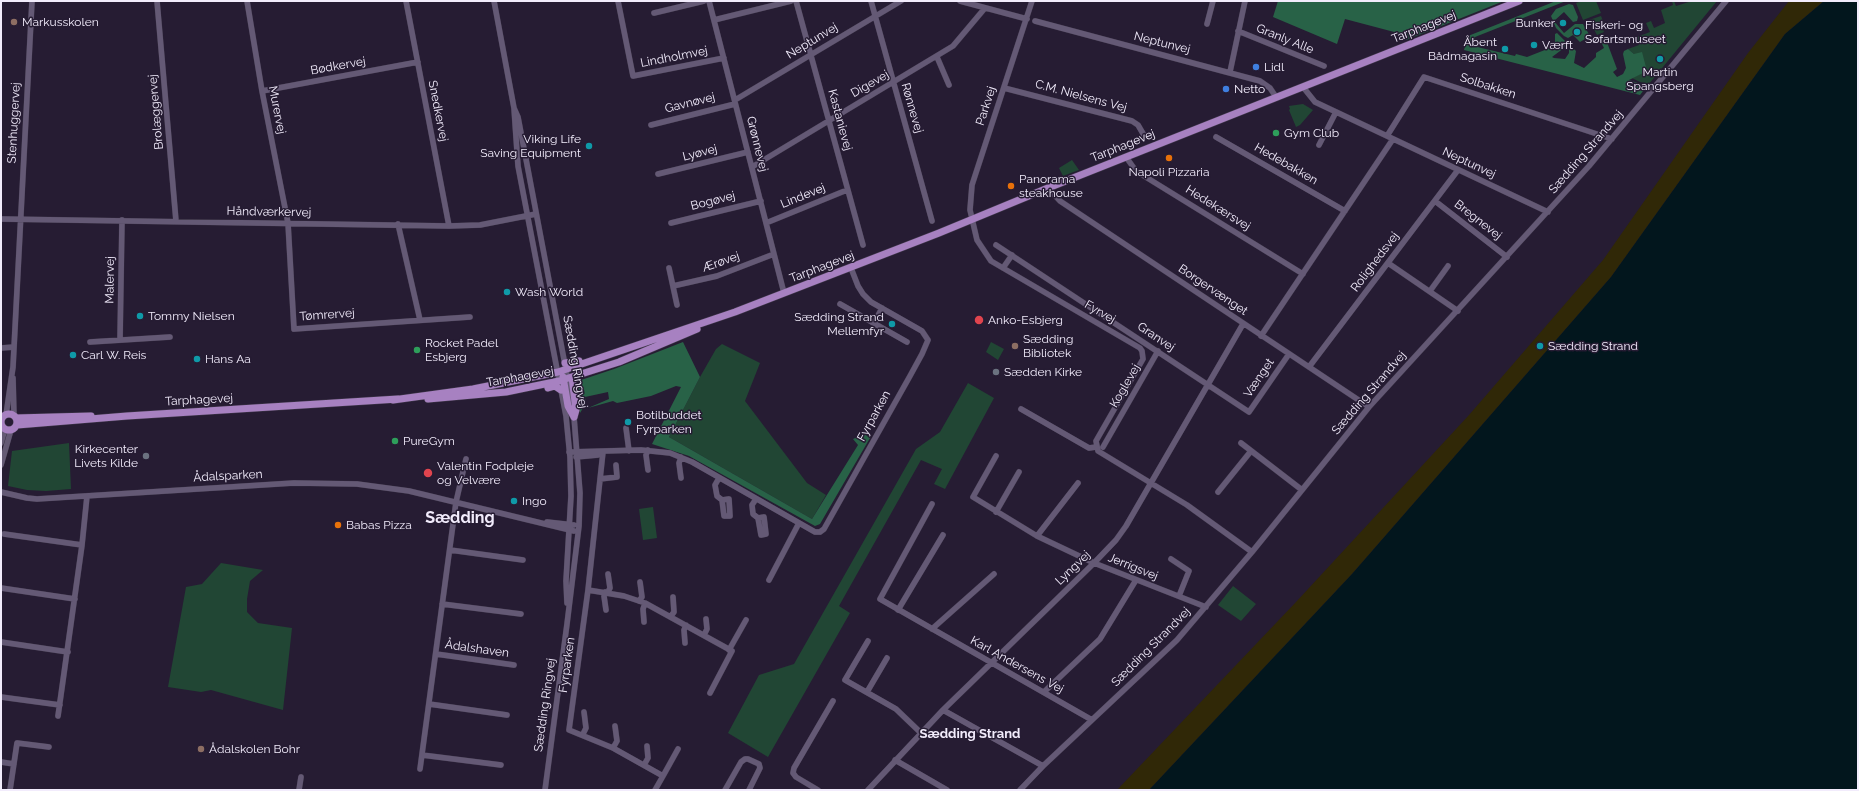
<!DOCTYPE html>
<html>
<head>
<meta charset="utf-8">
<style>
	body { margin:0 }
	#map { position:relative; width:1859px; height:791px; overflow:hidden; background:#261c33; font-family:Raleway,sans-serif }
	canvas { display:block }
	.frame { position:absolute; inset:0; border:2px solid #f2ecfc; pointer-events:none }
</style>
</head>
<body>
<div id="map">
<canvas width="1859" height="791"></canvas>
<div class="frame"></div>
</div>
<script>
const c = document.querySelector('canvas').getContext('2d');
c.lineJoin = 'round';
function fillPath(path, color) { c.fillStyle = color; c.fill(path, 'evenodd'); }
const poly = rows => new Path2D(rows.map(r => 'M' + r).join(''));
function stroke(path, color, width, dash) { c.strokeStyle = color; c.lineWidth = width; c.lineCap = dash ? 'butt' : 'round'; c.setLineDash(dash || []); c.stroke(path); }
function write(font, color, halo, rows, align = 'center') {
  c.font = font + ' Raleway,sans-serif'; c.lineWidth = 3; c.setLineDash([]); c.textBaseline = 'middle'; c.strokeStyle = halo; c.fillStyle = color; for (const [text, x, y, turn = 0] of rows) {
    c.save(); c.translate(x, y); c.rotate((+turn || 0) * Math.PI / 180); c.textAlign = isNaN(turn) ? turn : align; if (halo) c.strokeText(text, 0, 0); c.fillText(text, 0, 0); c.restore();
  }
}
fillPath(poly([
	[1582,1,1596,1,1601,13,1583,20,1576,3],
	[1672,1,1674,1,1676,6,1692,1,1717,1,1649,84,1640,82,1632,78,1647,70,1634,54,1628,49,1639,45,1637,37,1650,32,1646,23,1651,21,1654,28,1665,23,1661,10,1673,5],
	[1601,16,1605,26,1602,27,1604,32,1597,35,1589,20],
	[1303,104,1313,110,1300,125,1296,127,1289,110,1290,109,1289,106],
	[1072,160,1079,170,1063,176,1059,168],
	[991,342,1004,349,998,360,986,352],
	[722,344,760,363,745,401,807,483,826,495,812,519,669,437,700,377,716,349],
	[968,383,994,398,945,489,934,484,942,469,921,460,839,606,850,613,768,757,728,733,759,675,794,664,916,449,940,432],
	[69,443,71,489,46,491,27,490,8,486,12,451],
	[653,507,657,538,643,540,639,509],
	[221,563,263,570,250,581,247,599,247,612,258,623,292,628,283,710,211,690,201,692,168,687,186,587,202,584],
	[1233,586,1256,604,1241,621,1218,605]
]), '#214634');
fillPath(poly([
	[1278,1,1504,1,1406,40,1398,33,1345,19,1337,44,1273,17],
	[1556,1,1566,1,1475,37,1473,46,1515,56,1516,54,1527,57,1555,46,1555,34,1557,33,1566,42,1564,48,1552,57,1554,58,1565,59,1569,53,1569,48,1571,46,1576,51,1574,63,1584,68,1596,57,1596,53,1604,48,1600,40,1605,37,1617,69,1613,72,1617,77,1623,74,1626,68,1623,54,1624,51,1628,49,1634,54,1642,52,1647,71,1629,80,1647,86,1640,95,1464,50,1468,36],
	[1569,4,1573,5,1578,17,1577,21,1573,22,1564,12,1554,21,1564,33,1575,24,1583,24,1590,36,1580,42,1573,35,1568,38,1564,36,1556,28,1551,16,1556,9],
	[683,342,700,377,669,437,812,519,858,445,853,439,864,434,870,438,820,524,815,526,689,456,652,444,681,387,676,386,651,396,617,403,613,401,588,408,609,399,608,392,585,397,586,403,580,413,578,384,581,380,614,369]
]), '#286247');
fillPath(poly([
	[1789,1,1824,1,1785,34,1611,277,1352,574,1149,790,1117,790,1296,602,1469,415,1603,260,1748,53]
]), '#302807');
fillPath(poly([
	[1824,1,1858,1,1858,790,1149,790,1352,574,1611,277,1785,34]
]), '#02161d');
const minor = poly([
	[157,1,176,221],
	[247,1,262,91,288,223,294,329,470,317],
	[406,1,449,226],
	[494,1,514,108,518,166,566,416,570,457,571,496,566,581,567,603],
	[618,1,633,76,724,58],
	[709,1,784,293],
	[796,1,863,245],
	[871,1,932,221],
	[960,1,1027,19],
	[1032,1,972,185,970,210,977,240,991,261,1140,348,1142,351,1143,359,1096,441,1098,451,1187,505,1252,552],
	[654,13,704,1],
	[714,20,791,1],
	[1035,21,1260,81,1270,88,1276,97],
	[1207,24,1213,1],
	[1238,31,1324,66],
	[937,57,949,85],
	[1230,72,1245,1],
	[1303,87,1315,102,1548,212],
	[1004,88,1132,121,1138,125,1145,137],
	[262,91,418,62],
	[735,100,901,1],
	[514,108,518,117,566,370,574,417,580,493,579,526,567,624,545,790],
	[651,125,735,104],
	[1387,136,1424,77,1612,139],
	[1216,137,1345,211],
	[1319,145,1336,112],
	[1126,157,1136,171,1303,274],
	[752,167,953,46,985,8],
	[658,174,748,152],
	[1048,188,1060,201,1369,407],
	[1435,201,1507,257],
	[1,219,449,226,480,225,536,214],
	[671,223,761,201],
	[766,223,847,190],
	[398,224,420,320],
	[996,245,1249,412,1289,354],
	[1388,263,1458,311],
	[669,268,677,305],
	[1003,268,1012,255],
	[673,286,717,276,774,254],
	[1430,291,1448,266],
	[840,304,907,342],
	[874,323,882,308],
	[1261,336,1393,139],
	[120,340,122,220],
	[90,342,170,337],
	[1,348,14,347],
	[1309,367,1458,170],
	[13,378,14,416],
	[1021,409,1089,448,1096,447],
	[6,415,13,367,32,1],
	[626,428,629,451],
	[1,443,5,429],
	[1241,443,1302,490],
	[1103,447,1158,351],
	[648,450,646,455,648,470],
	[569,452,641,450,670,453,692,462,815,532,820,532,824,529,910,376,922,354,928,340,922,331,871,302,863,294,858,286,851,268],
	[603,452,588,590,624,596,645,603,732,651,710,693],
	[996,456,973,497,1037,536,1094,563,1206,607],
	[576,457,598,455,603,452],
	[1,465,11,430],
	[681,478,679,463,681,457],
	[719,478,715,485,717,496,722,500,724,516,730,516,729,499,722,500],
	[600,479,617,477,616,465],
	[1,492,27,498,37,499,294,483,357,484,409,491,574,531],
	[1218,492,1251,451],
	[756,499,752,505,753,514,758,518,761,535,766,534,764,517,758,518],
	[932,504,880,599,1092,720],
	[996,512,1019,472],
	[547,522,574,525],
	[4,534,82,545],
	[1037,536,1078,483],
	[450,550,523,560],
	[1171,559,1189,571,1179,596],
	[769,580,799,523],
	[1,588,75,599],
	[588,590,569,730,613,748,663,776,655,790],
	[605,592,604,596,606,610],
	[608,592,610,588,608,574],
	[639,601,642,597,640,582],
	[442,604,521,614],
	[898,610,943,535],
	[671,616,674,612,673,597],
	[644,622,643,609,645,603],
	[932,629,994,574],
	[704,635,707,629,706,619],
	[868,641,845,680,896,709,921,733],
	[1,642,68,652],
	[685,643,684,630,686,625],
	[729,650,746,620],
	[436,654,514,665],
	[867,692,887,658],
	[1044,692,1100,639,1136,580],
	[1,697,60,705],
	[429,704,507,715],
	[943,710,1043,766],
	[58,716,82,545,87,496],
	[583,734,586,728,584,712],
	[613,748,617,741,615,726],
	[422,755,501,765],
	[895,760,947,790],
	[1,762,14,764],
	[644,765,648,758,647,746],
	[420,769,456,502,466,459],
	[663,776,678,749],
	[10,790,17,743,49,747],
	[299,790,301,777],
	[725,790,741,762,745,759,748,759,759,764,760,768,749,790],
	[818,790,796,777,793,773,794,768,833,701],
	[868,790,943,710,1094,563,1116,540,1126,526,1243,324],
	[1020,790,1043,766,1177,640,1252,552,1369,407,1589,166,1726,1]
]);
const major = poly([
	[565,363,579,361],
	[563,377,568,406,574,417],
	[572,377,576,410,574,417],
	[548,388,555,386,561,390],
	[428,399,506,392,559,381,619,362,697,329],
	[393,400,473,389,558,372,735,312,939,233,1048,188,1519,1],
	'1 422a8 8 0 1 1 16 0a8 8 0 1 1-16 0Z',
	[16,418,91,416],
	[17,425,127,416,398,399]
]);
stroke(minor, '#41394c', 6);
stroke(major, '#41394c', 8);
stroke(minor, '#645975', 5.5);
stroke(major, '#a781c1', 7);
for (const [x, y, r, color] of [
	[14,22,4,"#8d6e63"],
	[1563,23,4,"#0f9aa8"],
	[1577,32,4,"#0f9aa8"],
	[1534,45,4,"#0f9aa8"],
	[1505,49,4,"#0f9aa8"],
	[1660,59,4,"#0f9aa8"],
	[1256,67,4,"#3f7fe0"],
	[1226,89,4,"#3f7fe0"],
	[1276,133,4,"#2e9e5b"],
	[589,146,4,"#0f9aa8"],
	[1169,158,4,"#e8710a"],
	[1011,186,4,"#e8710a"],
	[507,292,4,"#0f9aa8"],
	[140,316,4,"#0f9aa8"],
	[979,320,5,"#e0444e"],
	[892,324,4,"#0f9aa8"],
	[1015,346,4,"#8d6e63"],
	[1540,346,4,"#0f9aa8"],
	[417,350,4,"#2e9e5b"],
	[73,355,4,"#0f9aa8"],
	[197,359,4,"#0f9aa8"],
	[996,372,4,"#6b7280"],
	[628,422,4,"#0f9aa8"],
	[395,441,4,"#2e9e5b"],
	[146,456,4,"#6b7280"],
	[428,473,5,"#e0444e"],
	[514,501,4,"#0f9aa8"],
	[338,525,4,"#e8710a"],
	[201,749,4,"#8d6e63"]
]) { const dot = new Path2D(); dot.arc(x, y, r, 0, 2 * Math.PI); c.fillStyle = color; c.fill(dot); stroke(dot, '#261c33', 1.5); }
write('12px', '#f2ecfc', '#261c33', [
	["Markusskolen",22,22],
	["Bunker",1555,23,"right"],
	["Fiskeri- og",1585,25],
	["Søfartsmuseet",1585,39],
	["Åbent",1497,42,"right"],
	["Bådmagasin",1497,56,"right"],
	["Værft",1542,45],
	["Lidl",1264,67],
	["Martin",1660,72,"center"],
	["Spangsberg",1660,86,"center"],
	["Netto",1234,89],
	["Gym Club",1284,133],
	["Viking Life",581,139,"right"],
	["Saving Equipment",581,153,"right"],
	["Napoli Pizzaria",1169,172,"center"],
	["Panorama",1019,179],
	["steakhouse",1019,193],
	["Wash World",515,292],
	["Tommy Nielsen",148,316],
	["Sædding Strand",884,317,"right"],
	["Mellemfyr",884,331,"right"],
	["Anko-Esbjerg",988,320],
	["Sædding",1023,339],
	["Bibliotek",1023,353],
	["Rocket Padel",425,343],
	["Esbjerg",425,357],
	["Sædding Strand",1548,346],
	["Carl W. Reis",81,355],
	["Hans Aa",205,359],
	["Sædden Kirke",1004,372],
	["Botilbuddet",636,415],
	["Fyrparken",636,429],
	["PureGym",403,441],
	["Kirkecenter",138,449,"right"],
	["Livets Kilde",138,463,"right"],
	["Valentin Fodpleje",437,466],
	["og Velvære",437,480],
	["Ingo",522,501],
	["Babas Pizza",346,525],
	["Ådalskolen Bohr",209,749]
], 'left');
write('12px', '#f2ecfc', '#261c33', [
	["Tarphagevej",1424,27,-22],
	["Granly Alle",1285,39,22],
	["Neptunvej",812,41,-31],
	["Neptunvej",1162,43,14],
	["Lindholmvej",674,57,-11],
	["Bødkervej",338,66,-10],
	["Digevej",870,84,-30],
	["Solbakken",1488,86,18],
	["C.M. Nielsens Vej",1081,96,15],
	["Gavnøvej",690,103,-14],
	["Parkvej",986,106,-72],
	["Rønnevej",912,108,74],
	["Murervej",277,110,79],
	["Snedkervej",438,111,79],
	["Brolæggervej",156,112,-95],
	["Kastanievej",840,120,75],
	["Stenhuggervej",14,123,-87],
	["Grønnevej",757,144,76],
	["Tarphagevej",1123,146,-22],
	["Sædding Strandvej",1586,152,-49],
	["Lyøvej",700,153,-14],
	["Neptunvej",1469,163,25],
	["Hedebakken",1286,164,30],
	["Lindevej",803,196,-22],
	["Bogøvej",713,201,-14],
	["Hedekærsvej",1218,208,32],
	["Håndværkervej",269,212,1],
	["Bregnevej",1478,220,38],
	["Ærøvej",721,262,-19],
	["Rolighedsvej",1375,262,-53],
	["Tarphagevej",822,267,-21],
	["Malervej",110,280,-89],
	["Borgervænget",1213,290,34],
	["Fyrvej",1100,312,30],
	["Tømrervej",327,315,-4],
	["Granvej",1156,337,34],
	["Sædding Ringvej",575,362,80],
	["Tarphagevej",520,377,-10],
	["Vænget",1259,378,-56],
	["Koglevej",1125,386,-60],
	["Sædding Strandvej",1369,393,-49],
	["Tarphagevej",199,400,-3],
	["Fyrparken",874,416,-61],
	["Ådalsparken",228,476,-3],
	["Jerrigsvej",1133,567,22],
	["Lyngvej",1073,568,-44],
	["Sædding Strandvej",1151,647,-45],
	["Ådalshaven",477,649,8],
	["Fyrparken",567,665,-82],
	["Karl Andersens Vej",1017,665,29],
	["Sædding Ringvej",545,705,-82]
]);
write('bold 13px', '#f2ecfc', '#261c33', [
	["Sædding Strand",970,734]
]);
write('bold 16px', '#f2ecfc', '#261c33', [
	["Sædding",460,518]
]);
</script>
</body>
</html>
